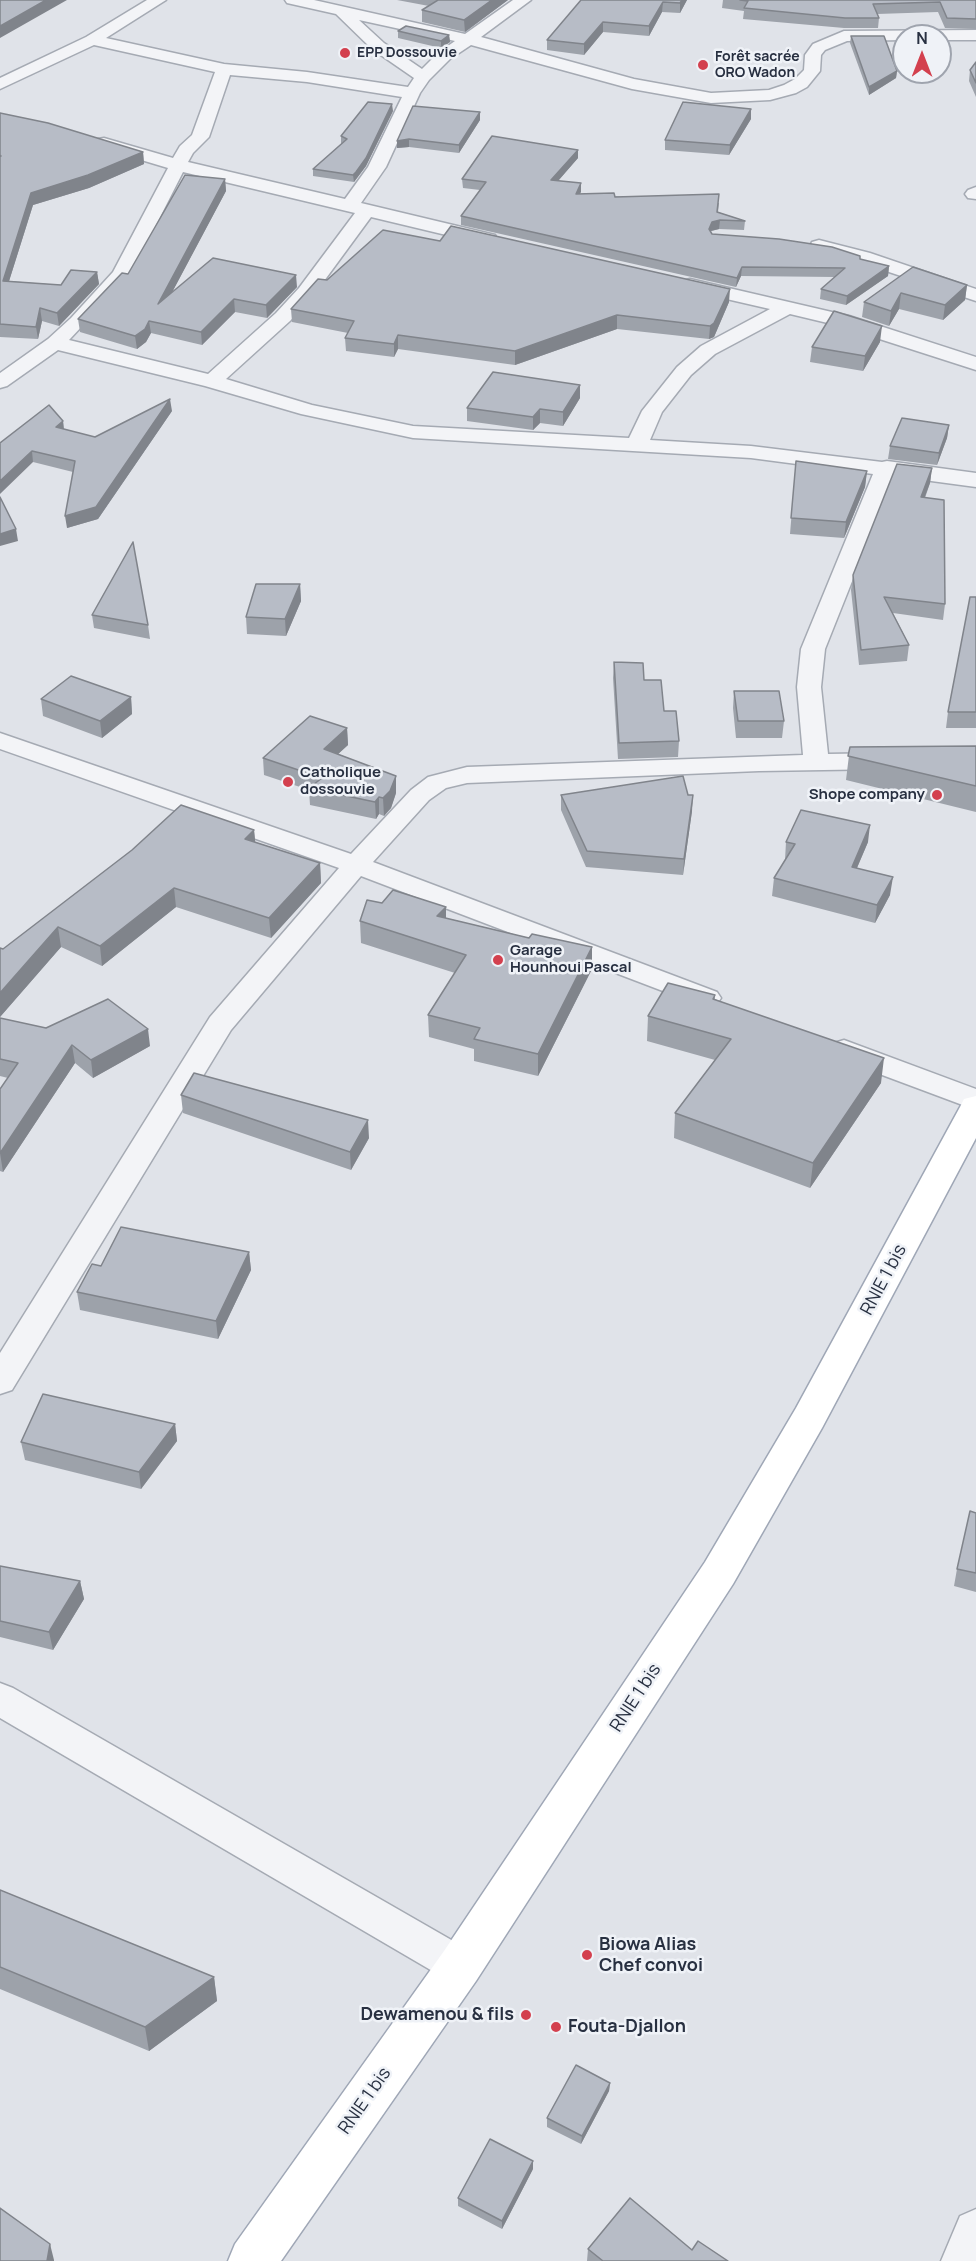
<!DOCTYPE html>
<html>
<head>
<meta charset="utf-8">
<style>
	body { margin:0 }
	#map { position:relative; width:976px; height:2261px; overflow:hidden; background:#e0e3e9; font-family:Manrope,sans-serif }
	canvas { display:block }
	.north { position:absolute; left:892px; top:24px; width:60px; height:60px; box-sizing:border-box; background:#eff2f7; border:2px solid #9fa4ae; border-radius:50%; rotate:0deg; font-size:16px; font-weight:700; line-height:24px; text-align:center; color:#283041 }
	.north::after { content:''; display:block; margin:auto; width:21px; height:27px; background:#d3404e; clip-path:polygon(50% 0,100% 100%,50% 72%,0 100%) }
</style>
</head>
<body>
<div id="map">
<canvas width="976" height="2261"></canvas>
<div class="north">N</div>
</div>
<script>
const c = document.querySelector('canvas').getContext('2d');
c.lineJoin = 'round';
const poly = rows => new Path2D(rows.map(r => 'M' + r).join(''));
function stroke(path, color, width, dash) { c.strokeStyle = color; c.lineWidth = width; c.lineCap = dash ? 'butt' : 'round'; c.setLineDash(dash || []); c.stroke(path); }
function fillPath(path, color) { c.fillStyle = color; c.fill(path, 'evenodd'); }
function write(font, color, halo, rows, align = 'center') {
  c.font = font + ' Manrope,sans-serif'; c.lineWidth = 5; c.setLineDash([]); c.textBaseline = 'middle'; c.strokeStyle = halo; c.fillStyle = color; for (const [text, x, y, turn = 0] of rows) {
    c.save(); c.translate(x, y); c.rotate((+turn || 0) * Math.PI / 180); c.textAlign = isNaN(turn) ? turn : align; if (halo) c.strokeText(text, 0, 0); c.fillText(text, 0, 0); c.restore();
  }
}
const street = poly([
	[147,0,166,0,106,38,224,64,307,72,408,87,414,78,372,49,336,14,287,3,285,0,314,0,465,34,513,0,531,0,481,37,634,79,711,93,769,90,784,85,795,79,804,70,805,55,813,44,844,31,976,30,976,40,940,40,940,36,904,36,904,40,847,41,825,50,821,55,820,71,807,87,796,93,770,100,711,103,632,89,471,45,450,59,429,80,420,93,386,167,361,203,495,235,497,239,495,243,488,245,371,217,313,296,290,321,226,379,312,405,413,426,629,438,642,411,677,367,701,346,770,309,683,289,680,285,683,281,690,279,849,316,976,357,976,370,836,325,790,314,715,354,691,375,662,412,650,440,751,446,882,462,887,461,976,473,976,487,894,476,825,649,821,687,828,754,888,753,897,756,901,761,897,766,888,769,759,771,467,783,446,788,429,800,373,862,717,992,721,998,717,1004,707,1007,697,1004,361,876,231,1030,12,1390,0,1394,0,1353,210,1017,339,868,0,749,0,733,351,854,411,790,428,777,467,767,803,755,797,687,801,649,873,474,751,458,413,438,301,414,205,386,58,350,7,386,0,388,0,373,48,339,71,318,113,272,168,168,98,147,95,143,98,139,104,138,173,158,180,146,192,135,215,72,94,45,0,89,0,78,86,37,147,0],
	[359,20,455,41,438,53,422,69,384,43,359,20],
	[230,75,307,82,402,97,368,167,345,199,188,162,193,153,209,137,230,75],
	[183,172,355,213,299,288,276,313,208,374,69,340,131,274,183,172],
	[976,187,976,199,968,198,965,194,968,190,976,187],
	[819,240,870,253,976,289,976,301,856,261,812,250,810,246,812,242,819,240],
	[844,1040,976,1089,976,1110,834,1057,830,1050,834,1043,844,1040],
	[0,1683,13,1688,474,1953,480,1966,474,1979,460,1985,446,1979,0,1718,0,1683],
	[976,2209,976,2261,941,2261,960,2216,976,2209]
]);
const primary = poly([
	[976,1096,976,1138,822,1428,733,1584,476,1981,281,2261,228,2261,235,2244,444,1951,705,1562,796,1408,960,1107,964,1099,976,1096]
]);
stroke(street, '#a5aab3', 3);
stroke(primary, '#9fa7b6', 3);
fillPath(street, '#f3f4f7');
fillPath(primary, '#fff');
fillPath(poly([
	[397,0,508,0,465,32,422,22,422,10,429,6],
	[581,0,687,0,680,13,662,12,649,36,603,32,584,55,547,50,547,40],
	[723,0,976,0,976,29,945,28,938,12,877,14,879,18,878,28,844,28,743,19,744,11,722,8],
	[398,31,449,35,450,42,441,48,398,38],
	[851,36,897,71,896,78,869,95,850,43],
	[976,62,976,97,969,81,970,70],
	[393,111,366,166,354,182,313,176,313,169,341,144,341,136],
	[480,112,480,120,459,153,409,147,397,148,397,141],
	[0,113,143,152,144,164,89,188,33,205,9,281,61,285,97,272,99,284,59,326,42,321,38,339,0,337],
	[751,119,729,155,665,150,665,140],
	[578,150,578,158,558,181,581,183,580,194,719,203,718,212,745,221,744,230,719,229,711,231,711,232,712,234,860,259,889,266,888,276,846,305,820,299,821,289,835,277,741,276,736,287,461,225,461,216,480,190,463,188,462,179],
	[225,179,226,191,172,292,297,287,267,318,235,312,202,345,151,333,146,342,137,349,80,332,78,319,128,274],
	[913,267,967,285,965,300,943,320,899,309,889,326,862,317,864,302],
	[327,280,729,302,714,337,709,339,617,329,515,365,398,349,394,357,346,351,345,338,348,333,292,322,291,309],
	[880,342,863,371,810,362,812,347],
	[580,385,580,398,563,426,540,423,533,430,467,421,467,408],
	[172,411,98,519,67,528,73,472,33,462,0,443,63,421,64,429,95,437],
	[949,425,947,438,937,465,888,459,890,446],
	[796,461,867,471,865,487,844,538,790,534],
	[932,468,930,483,925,498,945,604,943,620,893,613,909,645,907,661,859,665,851,590,853,575],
	[300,584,301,601,286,636,247,634,246,617],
	[976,597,976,728,946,728,948,712],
	[92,615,148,625,150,639,94,628],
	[614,662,644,680,664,711,679,741,678,757,618,759,613,678],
	[734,691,784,721,782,738,736,738,733,708],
	[131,697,132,714,102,738,43,716,41,699],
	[347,728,348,745,338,754,396,776,396,793,391,808,384,816,379,814,376,819,310,805,309,790,264,775,263,758],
	[976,746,976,812,846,780,850,747],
	[561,795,692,811,683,875,586,867,561,810],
	[254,830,255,842,320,863,321,883,271,938,176,907,102,966,61,947,0,1017,0,948,3,949],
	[786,842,868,842,857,868,890,895,875,923,772,896,774,878,785,860],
	[446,918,529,938,592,947,592,969,538,1076,474,1061,474,1049,429,1037,428,1015,455,973,361,943,360,921],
	[715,995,715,999,881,1083,810,1188,674,1138,675,1113,715,1060,647,1041,648,1016],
	[0,1018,46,1028,150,1046,93,1078,75,1063,3,1172,0,1171,0,1089,8,1078,0,1076],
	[181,1095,369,1138,351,1170,183,1113],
	[249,1252,251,1270,218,1339,80,1310,77,1292],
	[175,1424,177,1441,141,1489,25,1460,21,1442],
	[976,1513,976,1592,954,1586,957,1569],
	[0,1566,80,1581,84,1599,53,1650,0,1637],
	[0,1890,214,1977,217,2001,149,2051,0,1989],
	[610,2083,609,2091,581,2144,547,2127,547,2118],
	[533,2169,502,2229,458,2206,458,2198],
	[588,2249,692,2250,728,2261,587,2261]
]), '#9da2aa');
fillPath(poly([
	[46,0,67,0,0,38,0,26],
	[492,0,508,0,465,32,464,20],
	[682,0,687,0,680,13,680,3],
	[663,2,662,12,649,36,649,26],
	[603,22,603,32,584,55,584,44],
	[449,35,450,42,441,48,441,41],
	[897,71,896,78,869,95,869,87],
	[392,104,393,111,366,166,354,182,353,175],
	[751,109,751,119,729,155,730,145],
	[480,112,480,120,459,153,459,145],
	[409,139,409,147,397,148,397,141],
	[578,150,578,158,551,189,551,180],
	[143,152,144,164,89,188,33,205,5,294,3,281,31,193],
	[225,179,226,191,159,317,158,304],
	[581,183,581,192,575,203,576,194],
	[720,220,719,229,711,231,708,238,709,229,712,222],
	[889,266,888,276,846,305,847,296],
	[742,267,741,276,736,287,737,278],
	[97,272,99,284,59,326,57,313],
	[296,275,297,287,267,318,266,305],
	[967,285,965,300,943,320,945,305],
	[730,289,729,302,714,337,709,339,710,326],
	[901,293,899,309,889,326,891,311],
	[234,299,235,312,202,345,201,332],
	[40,308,42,321,38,339,36,327],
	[617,315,617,329,515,365,515,351],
	[149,321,151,333,146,342,137,349,135,336],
	[882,326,880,342,863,371,865,356],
	[398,335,398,349,394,357,394,344],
	[580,385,580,398,563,426,563,412],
	[170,399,172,411,98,519,67,528,65,516],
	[540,409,540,423,533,430,533,417],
	[63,421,64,432,56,427],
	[949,425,947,438,937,465,939,453],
	[32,451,33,462,0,494,0,481],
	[932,468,930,483,919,512,921,497],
	[867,471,865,487,844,538,846,522],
	[16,529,18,541,0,546,0,534],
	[300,584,301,601,286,636,285,619],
	[131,697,132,714,102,738,100,721],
	[347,728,348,745,325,766,324,749],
	[396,776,396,793,391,808,384,816,383,798],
	[693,795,692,811,683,875,684,859],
	[379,797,379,814,376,819,375,802],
	[870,825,868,842,850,884,852,867],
	[254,830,256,849,245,839],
	[320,863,321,883,271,938,269,918],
	[893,877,890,895,875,923,877,905],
	[174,888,176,907,102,966,100,946],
	[446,907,446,928,437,916],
	[58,927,61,947,0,1017,0,993],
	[592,947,592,969,538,1076,538,1054],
	[148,1029,150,1046,93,1078,91,1060],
	[72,1045,75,1063,3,1172,0,1153],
	[884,1058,881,1083,810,1188,813,1163],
	[368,1120,369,1138,351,1170,350,1152],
	[249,1252,251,1270,218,1339,216,1321],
	[175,1424,177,1441,141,1489,139,1472],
	[80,1581,84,1599,53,1650,49,1632],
	[214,1977,217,2001,149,2051,145,2027],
	[610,2083,609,2091,581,2144,582,2136],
	[533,2161,533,2169,502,2229,502,2221],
	[50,2244,54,2260,54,2261,47,2261]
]), '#80848b');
const building = poly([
	[0,0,46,0,0,26,0,0],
	[438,0,492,0,464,20,422,10,438,0],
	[581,0,682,0,680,3,663,2,649,26,603,22,584,44,547,40,581,0],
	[740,0,976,0,976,19,947,18,940,2,873,4,879,18,845,18,744,8,748,1,740,0],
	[406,26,449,35,441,41,398,31,406,26],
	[851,36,884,36,897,71,869,87,851,36],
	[976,62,976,83,970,70,976,62],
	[368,102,392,104,366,158,356,172,353,175,313,169,347,139,341,136,368,102],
	[683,102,751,109,730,145,665,140,683,102],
	[413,106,480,112,459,145,409,139,397,141,413,106],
	[0,113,48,123,143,152,88,175,31,193,3,281,61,285,71,270,97,272,57,313,40,308,36,327,0,324,0,157,1,156,0,155,0,113],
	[492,136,578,150,551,180,581,183,576,194,614,193,615,197,719,194,717,212,745,221,720,220,712,222,709,229,712,234,779,239,832,247,860,256,860,259,889,266,847,296,821,289,845,268,742,267,737,278,461,216,486,182,462,179,492,136],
	[185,175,225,179,158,304,213,258,296,275,266,305,234,299,201,332,149,321,145,329,135,336,78,319,122,273,128,274,185,175],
	[451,226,730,289,714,323,710,326,617,315,515,351,398,335,394,344,345,338,354,321,291,309,318,279,327,280,383,230,440,241,451,226],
	[913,267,967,285,945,305,901,293,891,311,864,302,913,267],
	[834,311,882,326,865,356,812,347,834,311],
	[493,372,580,385,563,412,540,409,533,417,467,408,493,372],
	[170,399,96,507,65,516,75,461,32,451,0,481,0,443,49,405,63,421,56,427,95,437,170,399],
	[902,418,949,425,939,453,890,446,902,418],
	[796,461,867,471,846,522,791,518,796,461],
	[897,464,932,468,921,497,944,500,945,604,884,597,909,645,861,650,853,575,897,464],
	[0,497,16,529,0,534,0,497],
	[133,542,148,625,92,615,133,542],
	[256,584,300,584,285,619,246,617,256,584],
	[970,597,976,597,976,712,948,712,970,597],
	[614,662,643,663,644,680,661,680,664,711,676,711,679,741,619,743,614,662],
	[71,676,131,697,100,721,41,699,71,676],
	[734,691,779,691,784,721,738,721,734,691],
	[310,716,347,728,324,749,396,776,390,791,383,798,379,797,375,802,309,788,322,778,263,758,310,716],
	[976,746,976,786,848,756,850,747,976,746],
	[683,776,688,795,693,795,684,859,587,851,561,795,683,776],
	[181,805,254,830,245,839,320,863,269,918,174,888,100,946,58,927,0,993,0,948,3,949,132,850,181,805],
	[801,810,870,825,852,867,893,877,877,905,774,878,795,844,786,842,801,810],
	[393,890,446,907,437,916,529,938,532,934,592,947,538,1054,474,1039,480,1028,428,1015,466,955,360,921,367,900,382,903,393,890],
	[668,983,715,995,713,999,884,1058,813,1163,675,1113,731,1039,648,1016,668,983],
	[108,999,148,1029,91,1060,72,1045,0,1153,0,1089,18,1063,0,1059,0,1018,46,1028,108,999],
	[194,1073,368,1120,350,1152,181,1095,194,1073],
	[121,1227,249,1252,216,1321,77,1292,92,1264,101,1266,121,1227],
	[43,1394,175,1424,139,1472,21,1442,43,1394],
	[970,1511,976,1513,976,1573,957,1569,970,1511],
	[0,1566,80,1581,49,1632,0,1621,0,1566],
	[0,1890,214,1977,145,2027,0,1967,0,1890],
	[576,2065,610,2083,582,2136,547,2118,576,2065],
	[490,2139,533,2161,502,2221,458,2198,490,2139],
	[630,2198,692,2250,698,2241,728,2261,603,2261,588,2249,630,2198],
	[0,2208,50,2244,47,2261,0,2261,0,2208]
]);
fillPath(building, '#b7bcc6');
stroke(building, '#80848b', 1.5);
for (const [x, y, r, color] of [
	[345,53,6,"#d3404e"],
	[703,65,6,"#d3404e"],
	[288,782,6,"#d3404e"],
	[937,795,6,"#d3404e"],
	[498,960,6,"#d3404e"],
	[587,1955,6,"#d3404e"],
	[526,2015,6,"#d3404e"],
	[556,2027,6,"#d3404e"]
]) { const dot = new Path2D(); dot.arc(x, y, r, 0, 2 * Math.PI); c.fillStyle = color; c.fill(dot); stroke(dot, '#eff2f7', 2); }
write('bold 14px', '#283041', '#eff2f7', [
	["EPP Dossouvie",357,53],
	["Forêt sacrée",715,57],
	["ORO Wadon",715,73]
], 'left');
write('bold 15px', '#283041', '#eff2f7', [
	["Catholique",300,773],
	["dossouvie",300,790],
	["Shope company",925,795,"right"],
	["Garage",510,951],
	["Hounhoui Pascal",510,968]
], 'left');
write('18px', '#283041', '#eff2f7', [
	["RNIE 1 bis",884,1280,-62],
	["RNIE 1 bis",636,1698,-57],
	["RNIE 1 bis",365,2101,-55]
]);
write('bold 18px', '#283041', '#eff2f7', [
	["Biowa Alias",599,1945],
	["Chef convoi",599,1966],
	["Dewamenou & fils",514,2015,"right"],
	["Fouta-Djallon",568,2027]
], 'left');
</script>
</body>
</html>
